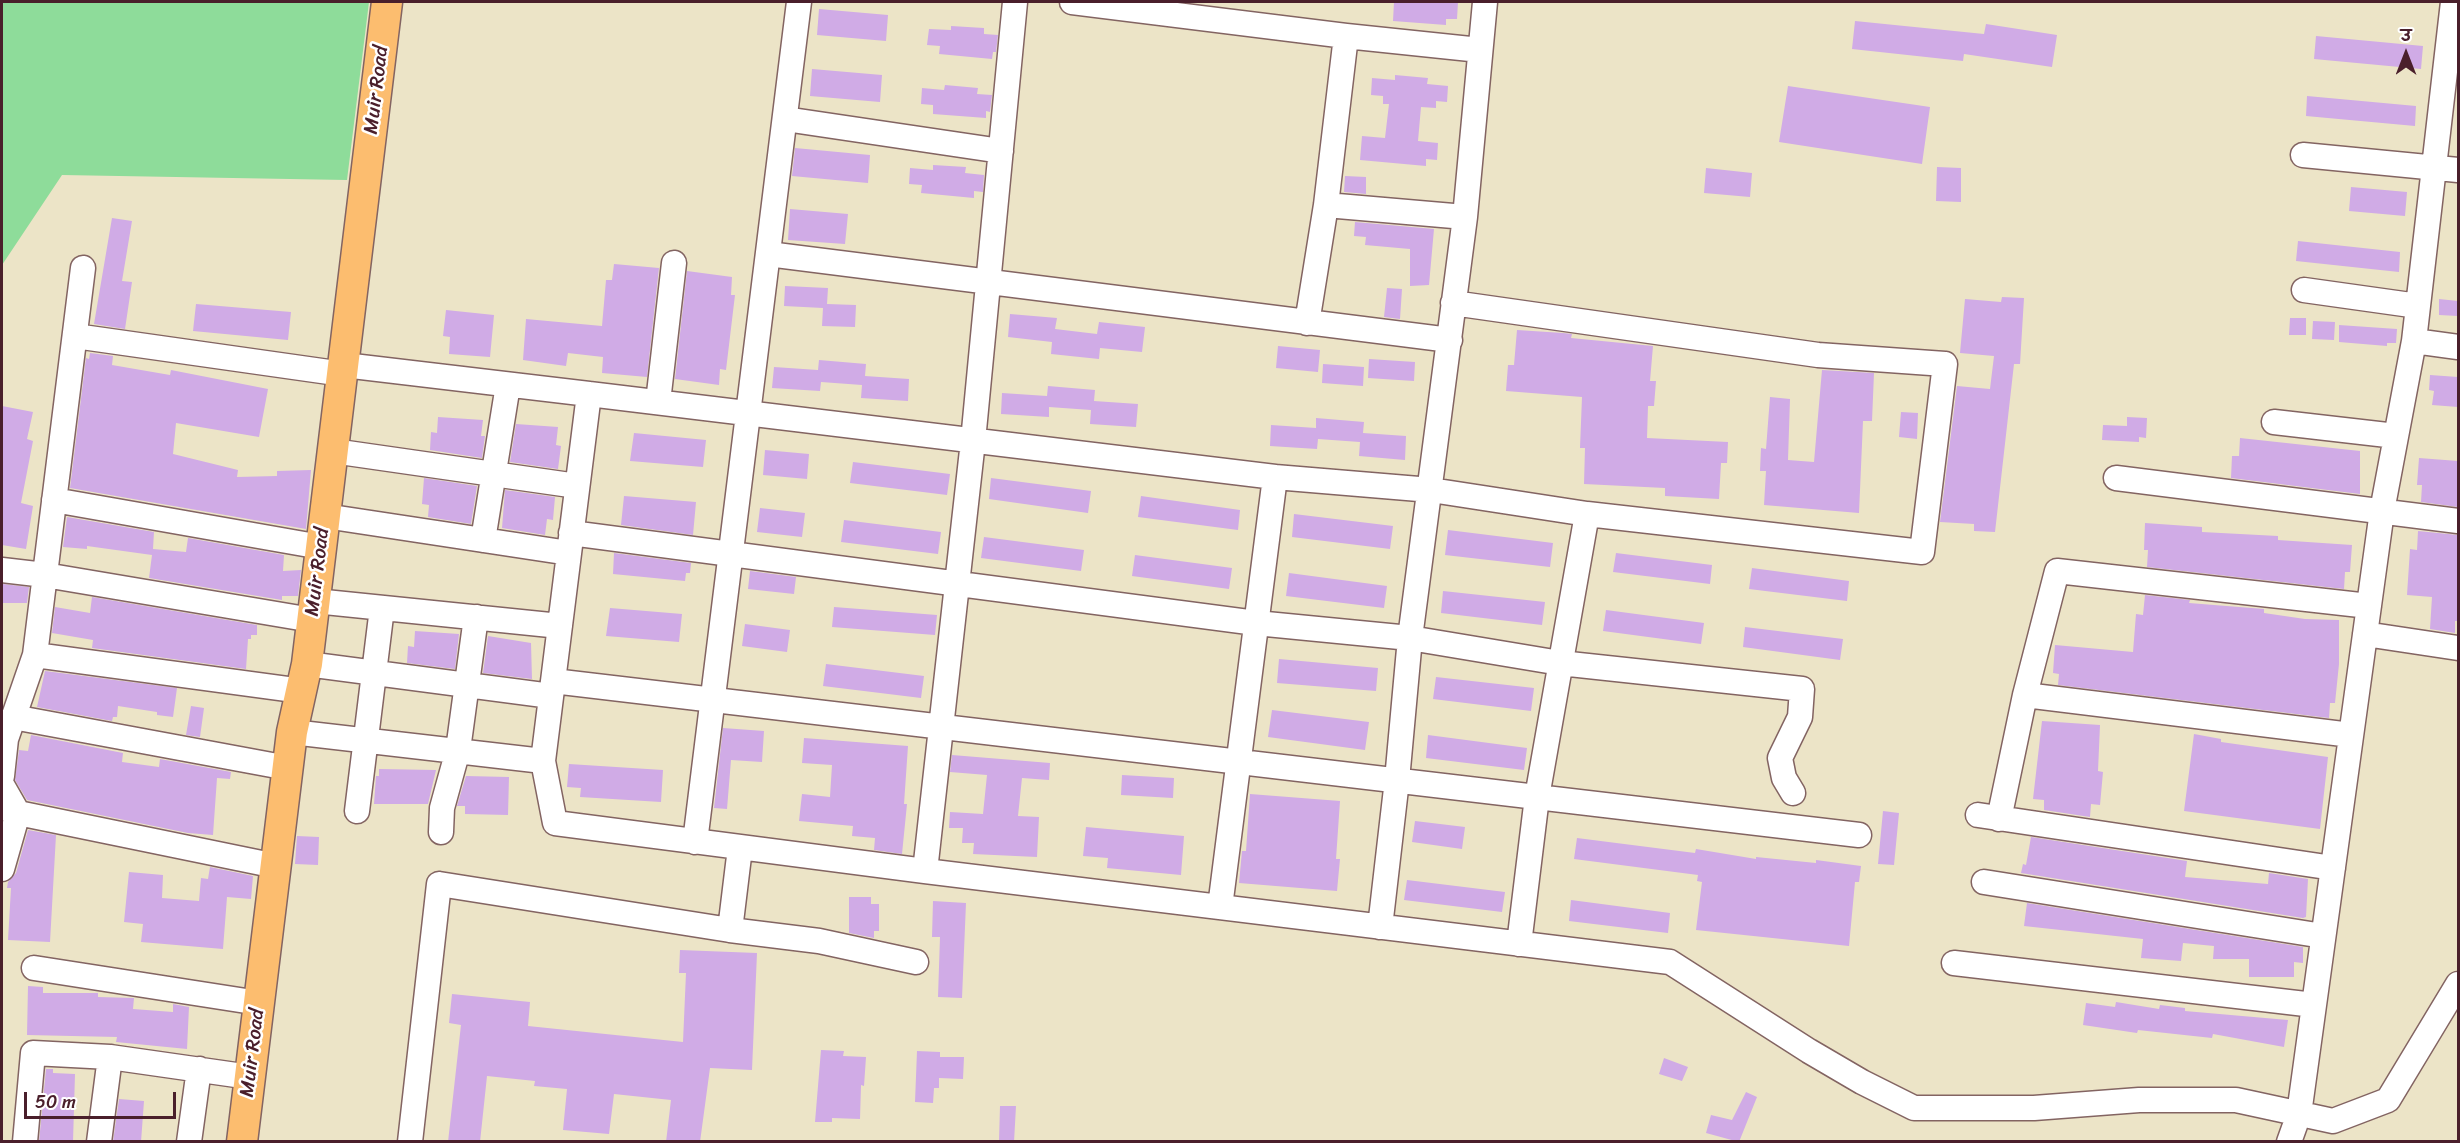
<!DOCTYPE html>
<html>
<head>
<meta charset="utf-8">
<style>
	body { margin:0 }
	#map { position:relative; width:2460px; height:1143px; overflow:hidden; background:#ece4c7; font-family:Sriracha,"Playpen Sans Deva",sans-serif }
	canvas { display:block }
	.frame { position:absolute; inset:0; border:3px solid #4a1f2b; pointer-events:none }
	.north { position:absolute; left:2376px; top:24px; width:60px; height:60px; -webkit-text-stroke:4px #fff; paint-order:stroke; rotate:0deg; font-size:16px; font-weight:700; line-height:24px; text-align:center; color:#4a1f2b }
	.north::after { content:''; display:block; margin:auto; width:21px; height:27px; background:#4a1f2b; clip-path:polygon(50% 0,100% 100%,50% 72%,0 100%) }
	.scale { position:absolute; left:24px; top:1092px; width:152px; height:27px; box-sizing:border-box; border:3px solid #4a1f2b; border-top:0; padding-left:8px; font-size:18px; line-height:21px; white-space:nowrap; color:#4a1f2b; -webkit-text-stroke:4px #fff; paint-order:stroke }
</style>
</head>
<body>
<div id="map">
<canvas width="2460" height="1143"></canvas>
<div class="frame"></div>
<div class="north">उ</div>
<div class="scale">50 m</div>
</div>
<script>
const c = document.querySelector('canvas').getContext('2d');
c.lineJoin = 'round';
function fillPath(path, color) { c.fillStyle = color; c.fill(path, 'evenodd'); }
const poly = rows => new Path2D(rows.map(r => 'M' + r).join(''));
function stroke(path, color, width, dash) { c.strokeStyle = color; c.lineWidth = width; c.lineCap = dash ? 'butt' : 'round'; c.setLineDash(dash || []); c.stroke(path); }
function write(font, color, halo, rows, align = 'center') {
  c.font = font + ' Sriracha,sans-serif'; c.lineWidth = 5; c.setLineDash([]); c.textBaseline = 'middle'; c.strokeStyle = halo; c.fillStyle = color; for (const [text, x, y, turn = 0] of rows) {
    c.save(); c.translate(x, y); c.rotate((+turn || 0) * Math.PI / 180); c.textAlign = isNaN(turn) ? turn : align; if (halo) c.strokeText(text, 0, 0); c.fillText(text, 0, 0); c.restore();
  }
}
fillPath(poly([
	[2,2,369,2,347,180,62,175,2,265]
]), '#8edc9a');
fillPath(poly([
	[1394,2,1458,2,1457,19,1446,19,1446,25,1393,21],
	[819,9,888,15,886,41,817,35],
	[1855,21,1984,34,1986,24,2057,35,2052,67,1964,54,1963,61,1852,49],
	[951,26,984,28,984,34,998,35,996,52,993,52,992,59,939,54,940,46,927,45,929,29,951,30],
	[2316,36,2423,46,2421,69,2314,59],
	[812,69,882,75,880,102,810,96],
	[1395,75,1428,78,1427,84,1448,86,1447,102,1436,101,1436,108,1421,107,1418,141,1438,143,1437,160,1426,159,1426,166,1360,160,1362,136,1385,138,1389,104,1383,104,1383,96,1371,95,1372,78,1395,80],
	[945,85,978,88,977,94,992,95,990,112,986,111,986,118,933,114,933,105,921,104,922,88,944,90],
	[1788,86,1930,107,1922,164,1779,142],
	[2307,96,2416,106,2415,126,2306,116],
	[795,148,870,155,868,183,792,176],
	[933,165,966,167,965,173,984,175,983,192,974,191,974,198,921,193,922,185,909,184,910,168,933,170],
	[1937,167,1961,168,1961,202,1936,201],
	[1706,168,1752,173,1750,197,1704,193],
	[1345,176,1366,177,1366,194,1344,192],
	[2351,187,2407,192,2405,216,2349,211],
	[790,209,848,214,845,244,788,240],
	[112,218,132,221,122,281,132,282,125,329,94,324],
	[1355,222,1434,229,1429,285,1410,286,1410,249,1365,245,1366,237,1354,236],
	[2298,241,2400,252,2399,272,2296,261],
	[614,264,659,268,647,377,602,373,603,357,568,353,566,366,523,360,526,319,602,326,606,280,612,280],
	[687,271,732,277,731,295,735,295,726,370,720,369,719,385,675,379],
	[785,286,828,288,827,304,856,305,855,327,822,326,823,308,784,306],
	[1387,288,1402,289,1400,319,1384,317],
	[2002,297,2024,298,2020,364,2014,364,1995,532,1974,531,1974,524,1940,522,1957,386,1990,389,1994,356,1960,353,1965,299,2001,302],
	[2439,299,2458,301,2458,316,2439,315],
	[196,304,291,312,288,340,193,331],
	[446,310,494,315,490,357,449,354,450,337,443,336],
	[1010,314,1057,318,1055,329,1097,334,1099,322,1145,327,1142,352,1100,348,1099,359,1051,354,1052,342,1008,337],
	[2290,318,2306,318,2306,335,2289,335],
	[2313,321,2335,322,2334,340,2312,339],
	[2339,325,2397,329,2396,343,2387,343,2387,346,2339,342],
	[1517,330,1563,333,1572,334,1571,338,1653,346,1650,381,1656,381,1654,406,1648,406,1647,438,1728,442,1727,463,1721,463,1719,499,1665,496,1665,488,1584,484,1585,448,1580,448,1582,397,1506,391,1508,365,1514,365],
	[1278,346,1320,350,1318,372,1276,368],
	[90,353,113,356,112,365,170,375,171,370,268,389,259,437,176,423,173,454,238,470,237,477,277,476,277,471,311,470,306,529,70,488,86,358,89,359],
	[1369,359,1415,362,1414,381,1368,378],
	[819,360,866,364,865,376,909,379,908,401,861,398,862,385,821,382,820,391,772,388,774,367,818,370],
	[1323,364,1364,367,1363,386,1322,383],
	[1822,370,1874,373,1872,421,1863,421,1859,513,1764,505,1766,471,1760,471,1761,448,1766,449,1770,397,1790,399,1788,460,1814,462],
	[2430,375,2458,377,2458,407,2432,405,2434,391,2429,390],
	[1048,386,1095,390,1094,401,1138,404,1136,427,1090,424,1091,410,1049,407,1049,417,1001,414,1002,393,1047,396],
	[2,406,33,412,27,439,33,441,21,503,33,506,26,549,2,545],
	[1901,412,1918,413,1917,439,1899,437],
	[438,417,483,420,481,436,485,436,482,458,430,450,431,432,437,433],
	[2127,417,2147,418,2146,438,2139,437,2139,442,2102,440,2103,425,2127,426],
	[1316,418,1364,422,1363,433,1406,436,1405,460,1359,456,1360,442,1318,439,1317,449,1270,446,1271,425,1316,428],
	[516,424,558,427,556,445,561,446,558,469,510,462],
	[634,433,706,440,703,467,630,461],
	[2240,438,2360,451,2360,494,2231,478,2232,456,2239,456],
	[765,450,809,454,807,479,763,475],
	[2419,458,2458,461,2458,507,2421,502,2422,485,2417,485],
	[853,462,950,474,947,495,850,483],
	[424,478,477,486,471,524,428,517,429,505,422,504],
	[991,478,1091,491,1088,513,989,499],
	[505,490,555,497,553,520,547,519,545,535,502,528],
	[624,496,696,502,693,535,621,525],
	[1141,496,1240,510,1238,530,1138,517],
	[760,508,805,513,802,537,757,532],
	[1294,514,1393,526,1390,549,1292,537],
	[67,517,154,532,153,549,186,552,188,538,284,555,283,571,301,570,298,596,282,596,282,600,149,578,152,555,87,546,87,549,63,547],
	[844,520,941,532,938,554,841,542],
	[2145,523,2202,527,2202,532,2278,536,2278,540,2352,545,2350,572,2345,572,2344,589,2147,567,2148,550,2144,550],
	[1448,530,1553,543,1550,567,1445,555],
	[2418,531,2458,535,2458,621,2455,621,2455,633,2430,629,2432,597,2407,595,2410,549,2417,550],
	[984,537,1084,550,1081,571,981,558],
	[614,553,691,563,690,573,686,573,685,581,613,574],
	[1616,553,1712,565,1710,584,1613,572],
	[1135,555,1232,568,1229,589,1132,576],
	[1752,568,1849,581,1847,601,1749,589],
	[750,571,796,577,794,594,748,589],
	[1289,573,1387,586,1384,608,1286,596],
	[3,584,29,587,27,603,2,603],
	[1443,591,1545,602,1542,625,1441,613],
	[2145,595,2190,600,2189,603,2264,609,2264,613,2305,619,2339,620,2339,664,2335,703,2330,703,2329,718,2058,685,2059,674,2053,673,2055,645,2133,652,2136,614,2143,615],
	[92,597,257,625,257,635,251,635,251,639,248,639,246,669,92,648,93,640,52,633,55,607,90,613],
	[834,607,937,615,935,635,832,627],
	[610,608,682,614,679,642,606,636],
	[1606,610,1704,623,1701,644,1603,631],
	[745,624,790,630,787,652,742,646],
	[1745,627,1843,639,1840,660,1743,647],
	[415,631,459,634,455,669,407,663,408,646,414,647],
	[488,636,531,643,532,679,483,673],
	[1279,659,1378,668,1376,691,1277,683],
	[826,664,924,676,921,698,823,686],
	[45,671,177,688,173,717,157,715,157,712,118,706,117,717,113,717,112,721,37,707],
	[1436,677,1534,688,1531,711,1433,699],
	[191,706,204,708,200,737,186,735],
	[1272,710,1369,722,1365,750,1268,737],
	[2042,721,2100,725,2098,771,2103,772,2100,805,2091,804,2090,817,2044,810,2044,800,2033,799],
	[723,728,764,731,762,762,731,760,727,809,714,808],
	[2194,734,2221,739,2221,742,2328,757,2320,829,2184,811],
	[31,735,123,753,122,762,159,767,160,759,231,772,230,779,217,778,213,835,188,833,27,800,15,780,19,750,28,751],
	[1428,735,1527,748,1524,770,1426,758],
	[804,738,908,746,904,804,907,804,902,854,874,850,875,838,852,836,853,826,799,821,802,794,830,797,832,765,802,763],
	[952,755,1050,763,1049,780,1022,778,1018,816,1039,817,1037,857,973,854,974,843,962,843,963,828,949,828,950,812,983,814,987,775,950,772],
	[569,764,663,770,661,802,580,797,581,788,567,787],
	[379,769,436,770,428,804,374,804,376,776,379,776],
	[1122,775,1174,778,1173,798,1121,795],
	[466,776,509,777,508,815,465,814,465,806,457,806],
	[1250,794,1340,801,1336,859,1340,859,1337,891,1239,883,1242,851,1246,851],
	[1883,811,1899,813,1894,865,1878,864],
	[1415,821,1465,827,1462,849,1412,842],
	[1086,827,1184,836,1181,875,1107,868,1108,858,1083,856],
	[28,830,56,835,50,942,8,940,11,888,7,888,8,882,16,873],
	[297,836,319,837,318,865,295,864],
	[2031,837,2187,861,2185,877,2268,884,2269,873,2308,879,2306,917,2303,918,2021,873,2023,864,2026,865],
	[1577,838,1695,853,1696,849,1756,859,1756,857,1816,863,1816,860,1861,866,1859,882,1855,882,1849,946,1696,930,1702,882,1697,881,1698,875,1574,859],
	[210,867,253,876,251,899,227,897,223,949,141,942,143,924,124,922,129,872,163,875,162,898,199,901,201,878,208,879],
	[1407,880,1505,892,1502,912,1404,900],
	[849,897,871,897,871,904,879,904,879,931,874,931,874,938,849,933],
	[1571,900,1670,913,1668,933,1569,921],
	[933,901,966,903,962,998,938,997,940,937,932,937],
	[2027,903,2303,947,2303,963,2294,962,2294,977,2249,977,2249,959,2213,959,2214,946,2183,943,2181,961,2141,958,2143,939,2024,926],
	[680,950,757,953,752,1070,710,1068,700,1142,666,1142,671,1100,614,1094,609,1134,563,1130,567,1089,534,1086,535,1081,487,1076,480,1142,448,1142,461,1025,449,1023,452,994,530,1002,528,1026,683,1042,686,973,679,973],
	[28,986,43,987,43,993,98,993,98,997,134,998,133,1009,173,1012,173,1004,189,1007,187,1049,116,1042,117,1037,27,1035],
	[2116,1002,2159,1009,2160,1005,2185,1008,2185,1011,2288,1020,2284,1047,2213,1034,2212,1038,2138,1030,2137,1033,2083,1025,2086,1003,2115,1007],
	[821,1050,844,1051,843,1056,866,1057,864,1086,861,1085,860,1119,832,1118,832,1122,815,1122],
	[917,1051,940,1052,940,1057,964,1057,963,1079,939,1078,939,1088,934,1088,933,1103,915,1102],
	[1664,1058,1688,1067,1682,1081,1659,1074],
	[46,1069,53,1069,53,1073,75,1074,73,1142,39,1142],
	[1746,1092,1757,1097,1739,1142,1706,1133,1711,1115,1732,1120],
	[119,1099,144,1101,141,1142,113,1142],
	[1000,1106,1016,1106,1014,1142,999,1142]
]), '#d0abe6');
const minor = poly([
	[1072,2,1346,36,1480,50],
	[785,119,1001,151],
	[2303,155,2458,170],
	[1326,205,1465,217],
	[768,254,1450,340],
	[2304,290,2418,306],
	[1307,323,1326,205,1346,36],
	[75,336,343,374],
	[2414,341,2458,347],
	[589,394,1275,477,1431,490,1587,514,1922,552,1945,364,1818,355,1453,303],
	[658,402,674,263],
	[2274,422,2396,436],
	[333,451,577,486],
	[2116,478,2458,521],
	[54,500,321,547],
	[325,516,569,553],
	[571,533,1256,623,1410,638,1560,663,1802,689,1800,717,1780,758,1784,778,1793,793],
	[483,540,508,385],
	[2,570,45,575,312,620],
	[315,601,560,626],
	[2365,634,2458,648],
	[35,655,302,691],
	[307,664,551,696],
	[553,681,1859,835],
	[2025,695,2351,735],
	[13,717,288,768],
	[292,732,543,761,589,394,344,365],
	[543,761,555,823,925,871,1670,962,1809,1051,1862,1082,1914,1108,2034,1108,2139,1100,2236,1100,2333,1121,2388,1100,2458,984],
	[2,776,6,739,35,655,83,268],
	[2,785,18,813,276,866],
	[357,811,382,608],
	[1978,815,2333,868],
	[1999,819,2025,695,2057,571,2369,606],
	[441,832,442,808,458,750,476,617],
	[695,842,799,2],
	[2,869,18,813,4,808],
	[925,871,973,441,1015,2],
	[1984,882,2323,936],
	[1220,907,1275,477],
	[1380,927,1397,780,1410,638,1465,217,1485,2],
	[730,930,740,848],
	[1519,944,1537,797,1587,514],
	[1954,963,2314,1005],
	[34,968,259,1003],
	[25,1142,33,1053,110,1057,250,1077],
	[99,1142,110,1057],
	[189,1142,199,1069],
	[410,1142,439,884,730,930,819,941,916,962],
	[2289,1142,2299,1114,2382,511,2414,341,2453,2]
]);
const major = poly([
	[242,1142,292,732,307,664,387,2]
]);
stroke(minor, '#836462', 27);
stroke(major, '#836462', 33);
stroke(minor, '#fff', 24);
stroke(major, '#fcbd6f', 30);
write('20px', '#4a1f2b', '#fff', [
	["Muir Road",377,90,-83],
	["Muir Road",318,572,-83],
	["Muir Road",253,1053,-83]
]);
</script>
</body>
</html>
